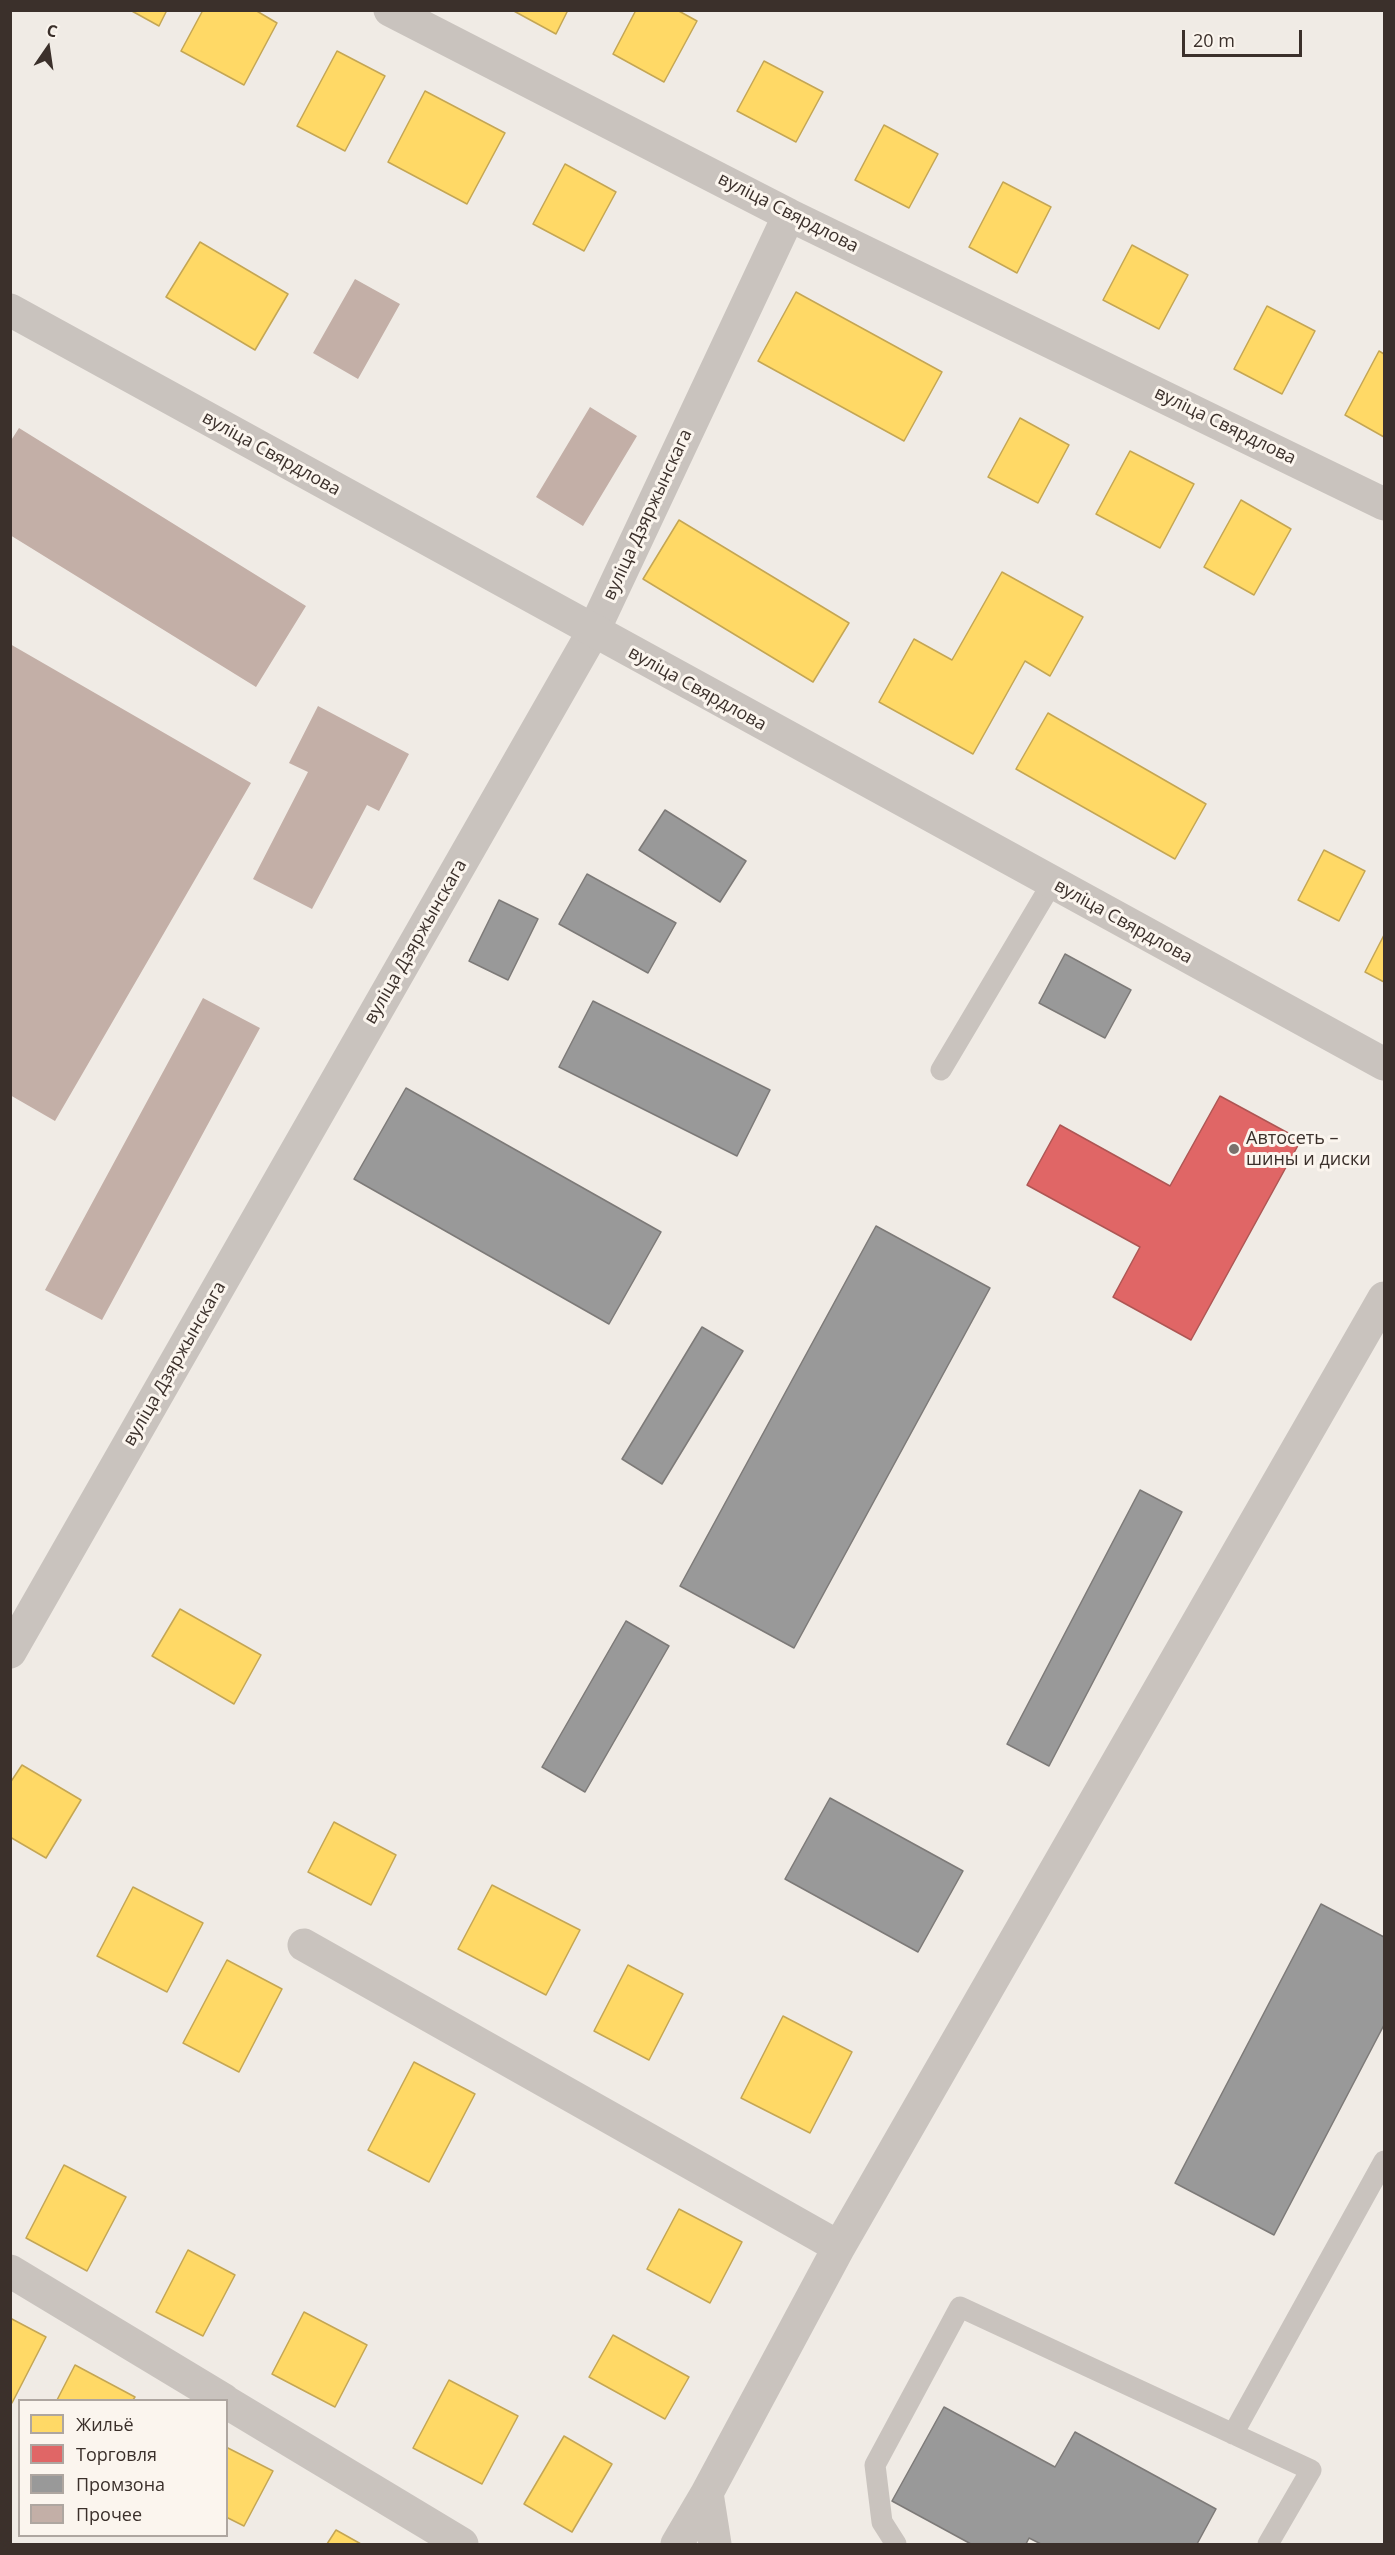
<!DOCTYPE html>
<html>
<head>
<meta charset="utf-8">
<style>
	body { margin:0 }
	#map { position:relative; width:1395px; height:2555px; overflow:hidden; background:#f0ebe5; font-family:"Open Sans",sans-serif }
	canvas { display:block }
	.frame { position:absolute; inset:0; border:12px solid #3b302b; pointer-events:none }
	.legend { position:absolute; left:18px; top:2399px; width:210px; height:138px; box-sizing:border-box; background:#fbf5ee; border:2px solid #aea6a0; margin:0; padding:8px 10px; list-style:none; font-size:18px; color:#3b302b }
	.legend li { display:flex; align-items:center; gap:12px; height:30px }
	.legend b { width:30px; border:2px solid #aea6a0 }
	.north { position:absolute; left:18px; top:18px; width:60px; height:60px; -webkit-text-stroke:4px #fbf5ee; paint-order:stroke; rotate:13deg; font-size:16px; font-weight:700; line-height:24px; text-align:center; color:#3b302b }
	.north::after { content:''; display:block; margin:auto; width:21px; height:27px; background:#3b302b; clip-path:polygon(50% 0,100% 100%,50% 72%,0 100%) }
	.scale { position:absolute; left:1182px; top:30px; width:120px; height:27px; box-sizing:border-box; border:3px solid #3b302b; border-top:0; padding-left:8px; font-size:18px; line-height:21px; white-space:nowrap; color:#3b302b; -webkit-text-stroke:4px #fbf5ee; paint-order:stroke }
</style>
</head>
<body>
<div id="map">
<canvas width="1395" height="2555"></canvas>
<div class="frame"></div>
<ul class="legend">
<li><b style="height:16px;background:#ffd966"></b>Жильё</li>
<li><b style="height:16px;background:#e06666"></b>Торговля</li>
<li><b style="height:16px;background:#999"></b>Промзона</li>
<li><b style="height:16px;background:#c3afa7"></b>Прочее</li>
</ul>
<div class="north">С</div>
<div class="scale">20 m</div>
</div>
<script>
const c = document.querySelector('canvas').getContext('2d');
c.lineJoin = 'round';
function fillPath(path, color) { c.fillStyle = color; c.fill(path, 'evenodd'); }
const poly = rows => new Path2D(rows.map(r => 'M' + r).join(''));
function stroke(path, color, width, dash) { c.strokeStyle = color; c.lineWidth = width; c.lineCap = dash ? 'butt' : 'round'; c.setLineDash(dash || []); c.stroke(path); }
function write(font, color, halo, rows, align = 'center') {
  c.font = font + ' "Open Sans",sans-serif'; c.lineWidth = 6; c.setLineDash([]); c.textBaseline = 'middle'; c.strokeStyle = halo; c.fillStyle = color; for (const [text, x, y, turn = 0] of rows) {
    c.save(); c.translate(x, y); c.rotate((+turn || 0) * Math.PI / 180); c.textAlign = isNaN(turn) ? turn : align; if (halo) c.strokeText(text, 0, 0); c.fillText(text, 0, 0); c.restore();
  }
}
const homes = poly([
	[130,10,167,10,159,26,130,10],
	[203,10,255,10,277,23,244,85,181,51,203,10],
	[512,10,568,10,556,34,512,10],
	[636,10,677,10,697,21,664,82,613,54,636,10],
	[337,51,385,76,345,151,297,126,337,51],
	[764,61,823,92,796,142,737,111,764,61],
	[425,91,505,133,467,204,388,162,425,91],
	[884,125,938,154,909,208,855,180,884,125],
	[565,164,616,192,584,251,533,224,565,164],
	[1003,182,1051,207,1017,273,969,247,1003,182],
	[200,242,288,294,255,350,166,297,200,242],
	[1132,245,1188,275,1159,329,1103,300,1132,245],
	[796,292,942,372,904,441,758,361,796,292],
	[1267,306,1315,331,1282,394,1234,369,1267,306],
	[1379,351,1384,354,1384,437,1345,415,1379,351],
	[1020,418,1069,445,1038,503,988,477,1020,418],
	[1130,451,1194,484,1160,548,1096,514,1130,451],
	[1241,500,1291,529,1254,595,1204,567,1241,500],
	[679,520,849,623,813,682,643,579,679,520],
	[1002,572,1083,617,1050,676,1025,661,973,754,879,702,914,639,952,660,1002,572],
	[1048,713,1206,804,1175,859,1016,769,1048,713],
	[1324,850,1365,871,1339,921,1298,900,1324,850],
	[1384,935,1384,982,1365,972,1384,935],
	[180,1609,261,1655,234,1704,152,1656,180,1609],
	[22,1765,81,1800,46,1858,10,1837,10,1783,22,1765],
	[334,1822,396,1855,371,1905,308,1872,334,1822],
	[492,1885,580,1930,546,1995,458,1949,492,1885],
	[133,1887,203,1923,167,1992,97,1956,133,1887],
	[227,1960,282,1989,239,2072,183,2043,227,1960],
	[628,1965,683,1994,649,2060,594,2031,628,1965],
	[783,2016,852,2052,810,2133,741,2098,783,2016],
	[414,2062,475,2094,429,2182,368,2150,414,2062],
	[64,2165,126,2197,87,2271,26,2238,64,2165],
	[679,2209,742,2242,710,2303,647,2269,679,2209],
	[188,2250,235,2275,203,2336,156,2312,188,2250],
	[304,2312,367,2345,335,2407,272,2374,304,2312],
	[10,2318,46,2337,12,2403,10,2402,10,2318],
	[613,2335,689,2377,665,2419,589,2377,613,2335],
	[75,2365,135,2397,133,2400,57,2400,75,2365],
	[449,2380,518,2416,482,2484,413,2448,449,2380],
	[564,2436,612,2464,572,2532,524,2504,564,2436],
	[226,2447,273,2471,244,2526,226,2517,226,2447],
	[336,2530,361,2544,327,2544,336,2530]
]);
fillPath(homes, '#ffd966');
stroke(homes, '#c4a654', 1.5);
const shops = poly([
	[1220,1096,1301,1140,1191,1340,1113,1297,1140,1247,1027,1185,1060,1125,1170,1186,1220,1096]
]);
fillPath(shops, '#e06666');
stroke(shops, '#ae5654', 1.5);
const industry = poly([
	[665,810,746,861,720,902,639,850,665,810],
	[587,874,676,923,648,973,559,924,587,874],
	[499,900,538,919,508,980,469,961,499,900],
	[1065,954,1131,990,1105,1038,1039,1003,1065,954],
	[593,1001,770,1090,737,1156,559,1067,593,1001],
	[406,1088,661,1232,609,1324,354,1179,406,1088],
	[876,1226,990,1288,794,1648,680,1586,876,1226],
	[702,1327,743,1351,662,1484,622,1459,702,1327],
	[1140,1490,1182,1512,1049,1766,1007,1744,1140,1490],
	[626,1621,669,1646,585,1792,542,1767,626,1621],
	[830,1798,963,1871,918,1952,785,1879,830,1798],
	[1321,1904,1384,1937,1384,2025,1274,2235,1175,2183,1321,1904],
	[944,2407,1055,2467,1075,2432,1216,2509,1197,2544,1041,2544,1029,2538,1026,2544,971,2544,892,2501,944,2407]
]);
fillPath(industry, '#999');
stroke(industry, '#7d7a78', 1.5);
fillPath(poly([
	[355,279,400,304,358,379,313,353],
	[590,407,637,436,583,526,536,497],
	[19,428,306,606,256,687,10,535,10,442],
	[10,644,251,783,55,1121,10,1095],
	[318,706,409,754,379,811,367,805,312,909,253,879,308,772,289,763],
	[203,998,260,1028,102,1320,45,1290]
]), '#c3afa7');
stroke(poly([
	[941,1070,1052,883],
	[1233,2434,1384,2161],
	[896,2544,882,2522,875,2465,960,2307,1311,2470,1268,2544]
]), '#c9c3be', 21);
stroke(poly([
	[390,10,789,215,1384,504],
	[10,1652,593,632,789,215],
	[304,1945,839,2247],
	[10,2271,224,2400],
	[226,2402,462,2544],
	[677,2544,707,2493],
	[715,2544,707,2493,839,2247,1384,1298]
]), '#c9c3be', 33);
stroke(poly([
	[10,310,1384,1064]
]), '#c9c3be', 33);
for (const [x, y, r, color] of [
	[1234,1149,6,"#7a716c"]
]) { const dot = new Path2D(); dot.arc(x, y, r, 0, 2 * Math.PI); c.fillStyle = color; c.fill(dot); stroke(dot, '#fbf5ee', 2); }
write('18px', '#3b302b', '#fbf5ee', [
	["вуліца Свярдлова",788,213,27],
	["вуліца Свярдлова",1225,426,26],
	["вуліца Свярдлова",271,454,29],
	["вуліца Дзяржынскага",648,515,-65],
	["вуліца Свярдлова",697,689,29],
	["вуліца Свярдлова",1123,922,29],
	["вуліца Дзяржынскага",416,942,-60],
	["вуліца Дзяржынскага",175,1364,-60]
]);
write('18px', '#3b302b', '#fbf5ee', [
	["Автосеть –",1246,1139],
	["шины и диски",1246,1160]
], 'left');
</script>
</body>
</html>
